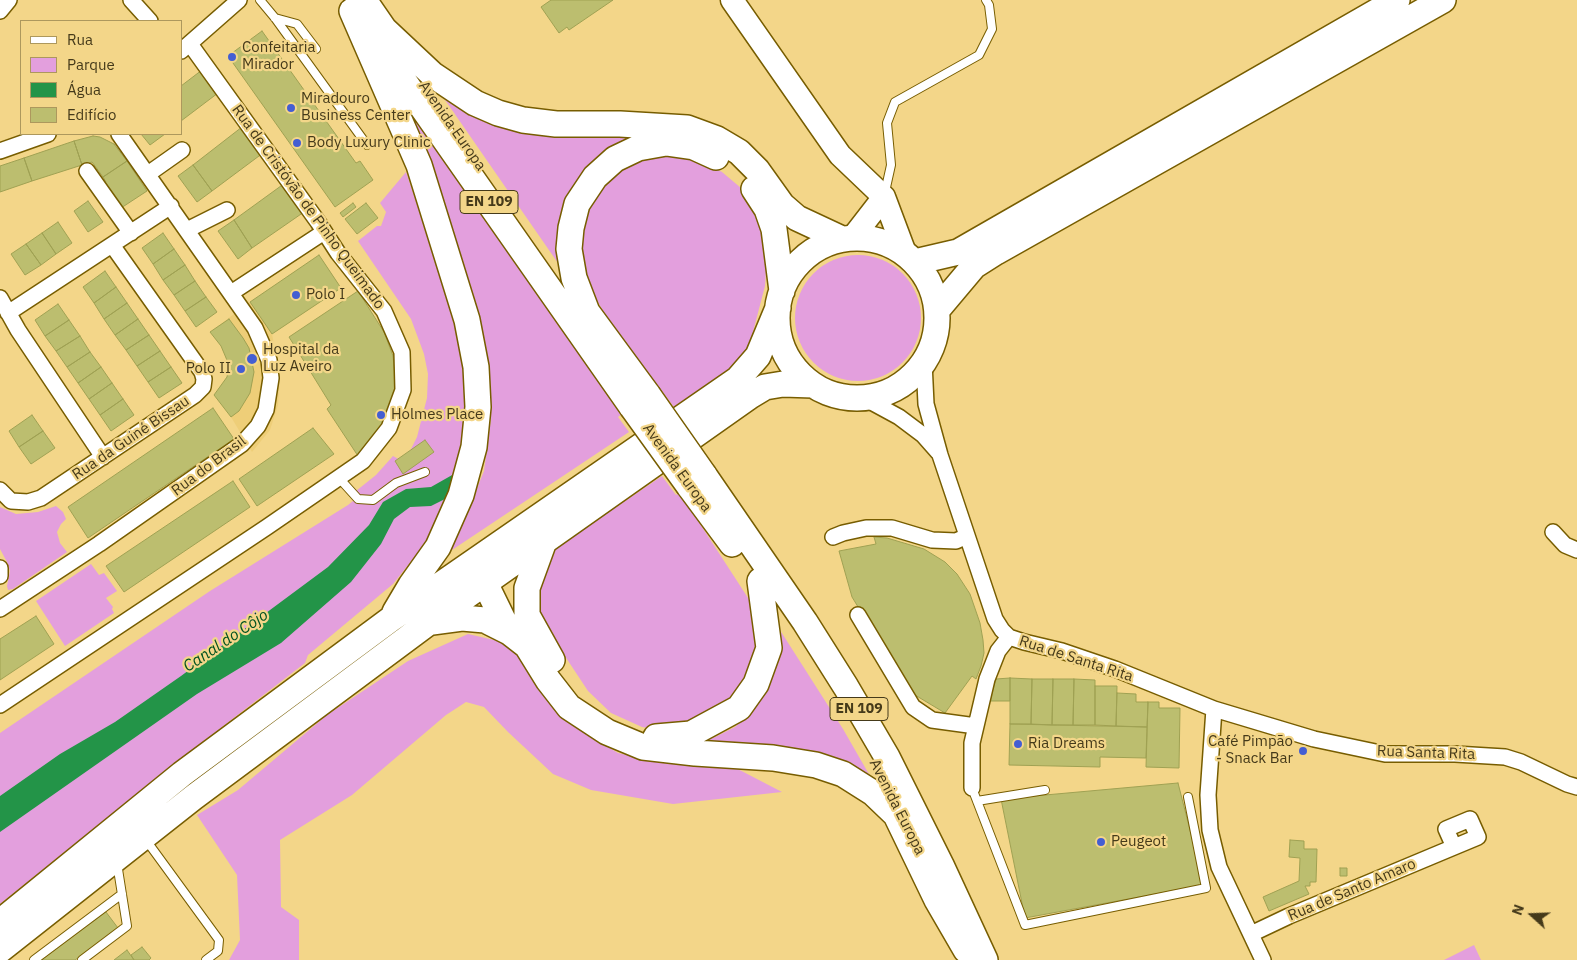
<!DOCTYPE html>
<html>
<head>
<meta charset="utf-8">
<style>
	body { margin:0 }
	#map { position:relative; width:1577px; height:960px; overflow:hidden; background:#f3d689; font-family:"IBM Plex Sans",sans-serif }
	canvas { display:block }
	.legend { position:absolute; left:20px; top:20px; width:162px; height:115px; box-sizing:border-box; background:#f3d689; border:1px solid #ad985d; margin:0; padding:6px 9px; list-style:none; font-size:15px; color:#453a1a }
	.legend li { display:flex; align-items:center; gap:10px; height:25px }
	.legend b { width:25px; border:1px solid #ad985d }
	.north { position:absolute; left:1507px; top:890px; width:50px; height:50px; -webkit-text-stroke:4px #f3d689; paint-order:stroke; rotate:290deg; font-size:14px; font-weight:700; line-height:20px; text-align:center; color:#453a1a }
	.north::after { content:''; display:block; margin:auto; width:18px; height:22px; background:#453a1a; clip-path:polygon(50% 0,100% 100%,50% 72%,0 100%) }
</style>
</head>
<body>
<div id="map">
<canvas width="1577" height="960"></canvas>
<ul class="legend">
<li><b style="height:6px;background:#fff"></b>Rua</li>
<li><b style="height:14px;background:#e39fdd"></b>Parque</li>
<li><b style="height:14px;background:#239448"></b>Água</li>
<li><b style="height:14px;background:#bcbe6f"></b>Edifício</li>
</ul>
<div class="north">N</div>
</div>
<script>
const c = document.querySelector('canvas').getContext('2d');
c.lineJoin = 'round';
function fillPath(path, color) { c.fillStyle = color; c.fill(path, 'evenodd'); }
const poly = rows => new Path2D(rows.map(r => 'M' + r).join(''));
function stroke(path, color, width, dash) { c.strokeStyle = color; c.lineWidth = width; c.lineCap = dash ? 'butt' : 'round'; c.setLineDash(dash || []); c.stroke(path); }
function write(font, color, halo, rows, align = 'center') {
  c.font = font + ' "IBM Plex Sans",sans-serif'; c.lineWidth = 4.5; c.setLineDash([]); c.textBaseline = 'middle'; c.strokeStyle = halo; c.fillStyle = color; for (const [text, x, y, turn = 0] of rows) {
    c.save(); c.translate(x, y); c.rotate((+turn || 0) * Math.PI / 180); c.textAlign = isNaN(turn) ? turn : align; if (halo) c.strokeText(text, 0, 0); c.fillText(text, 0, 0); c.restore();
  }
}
fillPath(poly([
	[319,255,341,288,272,334,280,375,278,405,270,430,252,452,231,417,214,395,227,377,229,365,221,346,210,332,250,302]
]), '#eece78');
fillPath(poly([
	[398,91,566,328,610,398,622,414,618,417,629,432,452,550,448,548,467,513,484,471,491,419,489,368,470,301],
	[443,97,494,120,660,133,601,159,560,266],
	[659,153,689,156,722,172,741,188,758,216,767,255,765,286,749,347,734,367,676,410,659,387,655,389,622,342,588,286,579,244,589,206,608,174,633,160],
	[406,172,445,286,466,356,469,417,450,504,425,544,393,584,308,655,305,663,178,761,0,904,0,733,210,591,348,505,358,497,356,491,376,475,393,456,402,461,408,455,417,437,427,398,428,374,424,354,411,319,358,241,377,226,381,226,386,212,380,203],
	'795 318a63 63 0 1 1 126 0a63 63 0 1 1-126 0Z',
	[662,476,676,495,680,493,750,601,757,644,747,674,735,695,714,713,667,731,642,727,611,713,588,691,549,632,536,602,541,574,553,550],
	[56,506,63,512,66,519,61,524,57,532,60,543,67,552,13,589,8,590,7,586,10,571,7,562,0,549,0,507,16,514,38,512],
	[91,564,99,575,104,573,117,591,106,598,113,607,112,609,114,613,65,646,36,601],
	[778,627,843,729,874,783,687,746,715,737,735,727,749,713],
	[468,634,503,642,521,658,558,707,575,727,618,753,658,762,730,765,782,792,673,804,591,790,553,774,508,732,484,707,466,702,446,715,352,795,280,840,281,907,299,920,299,960,229,960,240,940,237,875,197,815,238,790,327,715,408,661],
	[1474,945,1481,960,1444,960]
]), '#e39fdd');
fillPath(poly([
	[461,470,453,495,431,506,410,507,394,519,381,544,351,582,281,643,197,694,0,832,0,796,60,754,115,722,181,676,328,567,369,525,383,502,406,489,431,487]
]), '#239448');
const building = poly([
	[551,0,613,0,569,30,567,27,559,33,541,7,551,0],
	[262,31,356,163,360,161,373,180,335,207,228,56,262,31],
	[202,70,218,93,181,121,181,86,202,70],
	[242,127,263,153,212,191,193,165,242,127],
	[141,134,165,134,150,145,141,134],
	[93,136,100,137,114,144,127,161,103,177,92,162,82,165,74,141,93,136],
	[74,141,82,165,32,181,24,158,74,141],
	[24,158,32,181,0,192,0,166,24,158],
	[127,161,147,191,121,208,104,184,106,182,103,177,127,161],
	[193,165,212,191,197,202,178,176,193,165],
	[285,183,304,212,252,248,234,220,285,183],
	[88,201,103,222,88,232,74,211,88,201],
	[353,203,356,207,343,217,340,213,353,203],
	[366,203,378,218,357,234,345,219,366,203],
	[234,220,252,248,238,259,218,231,234,220],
	[58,222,72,243,56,254,42,233,58,222],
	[42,233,56,254,41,265,26,244,42,233],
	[163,233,174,249,153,264,142,248,163,233],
	[26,244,41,265,25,275,11,254,26,244],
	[174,249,185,265,163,280,153,264,174,249],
	[319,255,341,288,272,334,250,302,319,255],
	[185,265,195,281,174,295,163,280,185,265],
	[105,271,116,287,94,303,83,287,105,271],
	[195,281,206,297,185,311,174,295,195,281],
	[116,287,127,303,104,319,94,303,116,287],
	[358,291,384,332,393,356,395,376,395,394,388,415,373,438,358,456,327,409,331,405,289,337,358,291],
	[206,297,217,312,196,327,185,311,206,297],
	[127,303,138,319,115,335,104,319,127,303],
	[58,304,69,320,45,336,35,320,58,304],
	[138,319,149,335,126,350,115,335,138,319],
	[229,319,243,338,249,348,254,372,250,393,239,411,231,417,214,395,227,377,229,365,221,346,210,332,229,319],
	[69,320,80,336,56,351,45,336,69,320],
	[149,335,160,351,137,366,126,350,149,335],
	[80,336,90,352,67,367,56,351,80,336],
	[160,351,171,367,148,382,137,366,160,351],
	[90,352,101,367,78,383,67,367,90,352],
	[101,367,112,383,89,399,78,383,101,367],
	[171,367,182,383,159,398,148,382,171,367],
	[112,383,123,399,100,415,89,399,112,383],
	[123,399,134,415,111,431,100,415,123,399],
	[213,408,234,439,88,538,68,507,213,408],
	[32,415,43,431,19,447,9,431,32,415],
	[313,428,334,454,257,506,239,479,313,428],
	[43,431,55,448,31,464,19,447,43,431],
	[425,440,434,452,403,474,395,461,425,440],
	[233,481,250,507,124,592,106,566,233,481],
	[874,537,887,538,924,549,945,562,957,574,970,594,980,623,983,640,984,653,981,666,976,679,972,676,945,713,910,692,852,597,839,551,876,544,874,537],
	[36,616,54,644,0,680,0,639,36,616],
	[1010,678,1032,679,1031,724,1010,724,1010,678],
	[1010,678,1010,701,989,701,996,679,1010,678],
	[1032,679,1053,679,1052,725,1031,724,1032,679],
	[1053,679,1074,679,1073,725,1052,725,1053,679],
	[1074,679,1095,680,1095,725,1073,725,1074,679],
	[1095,686,1117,686,1116,726,1095,725,1095,686],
	[1117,693,1136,694,1136,702,1148,702,1147,727,1116,726,1117,693],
	[1148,702,1159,702,1159,708,1180,708,1179,768,1146,767,1148,702],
	[1010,724,1147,727,1146,758,1100,757,1100,767,1009,765,1010,724],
	[1178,783,1204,885,1025,918,1001,799,1178,783],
	[1290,840,1304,841,1304,849,1317,849,1316,882,1310,882,1310,886,1305,886,1309,894,1269,911,1263,897,1299,881,1300,858,1289,857,1290,840],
	[1340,868,1347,868,1347,876,1340,876,1340,868],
	[106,912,118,928,75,960,41,960,106,912],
	[142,947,151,958,149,960,134,960,131,955,142,947],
	[127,950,134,960,114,960,127,950]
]);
fillPath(building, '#bcbe6f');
stroke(building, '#9fa153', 1);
const lane = poly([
	[260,0,275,18,367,145],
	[275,18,297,24,316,49],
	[885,192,891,165,887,123,895,102,979,55,992,29,989,5,986,0],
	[339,478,358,499,373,500,396,483,425,472],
	[972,788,1025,925,1206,888,1188,797],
	[977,801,1045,790],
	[146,840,219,940,218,951,206,960],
	[34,960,122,894],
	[82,960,127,926,117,863]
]);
const street = poly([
	[131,0,150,21],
	[0,11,9,0],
	[181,51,239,0],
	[0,151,48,134],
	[87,171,131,233],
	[148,174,182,150],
	[187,230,227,210],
	[231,293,324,232],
	[0,298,18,330,103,457],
	[8,313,171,206],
	[924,362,926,404,940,455,995,619,1002,630,1009,637,1024,642,1062,651,1115,669,1214,709,1314,739,1385,754,1455,754,1505,757,1521,762,1567,784,1577,787],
	[864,398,899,417,923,435,938,452],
	[0,490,11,501,28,502,41,498,195,395,203,387,204,379,202,372,112,245],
	[1553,532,1565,545,1577,550],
	[833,537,843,533,866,528,892,528,932,540,956,541,967,536],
	[0,568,0,576],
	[0,609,99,544,242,444,258,426,266,410,271,378,269,360,255,328,119,134],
	[858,615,913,707,932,720,976,726],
	[0,705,267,527,363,461,389,428,403,390,402,352,384,311,338,253,318,222,190,44],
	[1214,709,1208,795,1210,830,1219,867,1263,960],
	[972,788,972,743,987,679,998,651,1009,637],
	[1251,934,1289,916,1454,847,1478,837,1470,819,1446,829,1454,847]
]);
const secondary = poly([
	[732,0,840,155,884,197,905,253],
	[853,237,884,197]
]);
const primary = poly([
	[364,0,395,45],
	[352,11,419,165,467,320,476,367,478,407,474,447,461,495,438,547,411,585,395,612],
	[385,30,433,75,475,103,498,113,523,120,556,124,620,124,687,128,717,139,739,152,757,170,782,205,797,218,842,239],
	[378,44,632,407],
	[754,189,767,209,774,229,782,291],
	'777 318a80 80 0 1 1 160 0a80 80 0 1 1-160 0Z',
	[915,262,958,252,1397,0],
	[575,299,587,312,648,395],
	[937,310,974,266,996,252,1443,0],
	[587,312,574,278,569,249,571,228,577,204,595,177,615,159,638,148,666,143,694,147,716,157],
	[704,475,805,622,846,687,887,757,941,865,985,960],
	[689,486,732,544],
	[543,544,527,588,527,615,552,660],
	[488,568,485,583,509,632],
	[432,622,462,618,485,620,509,632,527,646,548,680,569,707,607,732,643,747,695,753,773,758,816,765,843,774,873,793,896,815,937,900,966,950],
	[656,737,691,734,739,708,756,684,769,648,760,581],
	[0,922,182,774,391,619,738,379,758,356,778,308],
	[0,950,194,797,428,623,750,396,765,387,783,384,813,385]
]);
stroke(lane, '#775d00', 10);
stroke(street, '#775d00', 18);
stroke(secondary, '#775d00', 25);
stroke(primary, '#775d00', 28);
stroke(lane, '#fff', 8);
stroke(street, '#fff', 15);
stroke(secondary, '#fff', 22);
stroke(primary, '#fff', 25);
const primaryBridge = poly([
	[648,395,704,475],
	[632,407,689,486]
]);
stroke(primaryBridge, '#775d00', 28, []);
stroke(primaryBridge, '#fff', 25);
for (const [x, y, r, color] of [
	[232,57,5,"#445ed2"],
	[291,108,5,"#445ed2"],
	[297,143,5,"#445ed2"],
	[296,295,5,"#445ed2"],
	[252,359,6,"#445ed2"],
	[241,369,5,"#445ed2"],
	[381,415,5,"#445ed2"],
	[1018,744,5,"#445ed2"],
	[1303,751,5,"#445ed2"],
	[1101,842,5,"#445ed2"]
]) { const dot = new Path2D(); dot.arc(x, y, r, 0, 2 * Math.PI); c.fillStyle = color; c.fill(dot); stroke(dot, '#f3d689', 2); }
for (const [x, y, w] of [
	[489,202,58],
	[859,709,58]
]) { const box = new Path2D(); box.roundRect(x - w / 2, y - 11.5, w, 23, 4); c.fillStyle = '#f3d689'; c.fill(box); stroke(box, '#453a1a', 1); }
write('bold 14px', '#453a1a', null, [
	["EN 109",489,202],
	["EN 109",859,709]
]);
write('15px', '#453a1a', '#f3d689', [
	["Confeitaria",242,48],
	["Mirador",242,65],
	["Miradouro",301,99],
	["Business Center",301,116],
	["Body Luxury Clinic",307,143],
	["Polo I",306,295],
	["Hospital da",263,350],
	["Luz Aveiro",263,367],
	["Polo II",231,369,"right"],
	["Holmes Place",391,415],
	["Café Pimpão",1293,742,"right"],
	["- Snack Bar",1293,759,"right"],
	["Ria Dreams",1028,744],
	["Peugeot",1111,842]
], 'left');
write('15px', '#453a1a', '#f3d689', [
	["Avenida Europa",452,126,55],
	["Rua de Cristóvão de Pinho Queimado",308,207,54],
	["Rua da Guiné Bissau",131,438,-34],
	["Rua do Brasil",209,466,-37],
	["Avenida Europa",677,468,54],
	["Rua de Santa Rita",1076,659,18],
	["Rua Santa Rita",1426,753,2],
	["Avenida Europa",897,807,63],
	["Rua de Santo Amaro",1352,890,-23]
]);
write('italic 16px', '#005220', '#f3d689', [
	["Canal do Côjo",226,641,-34]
]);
</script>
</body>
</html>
